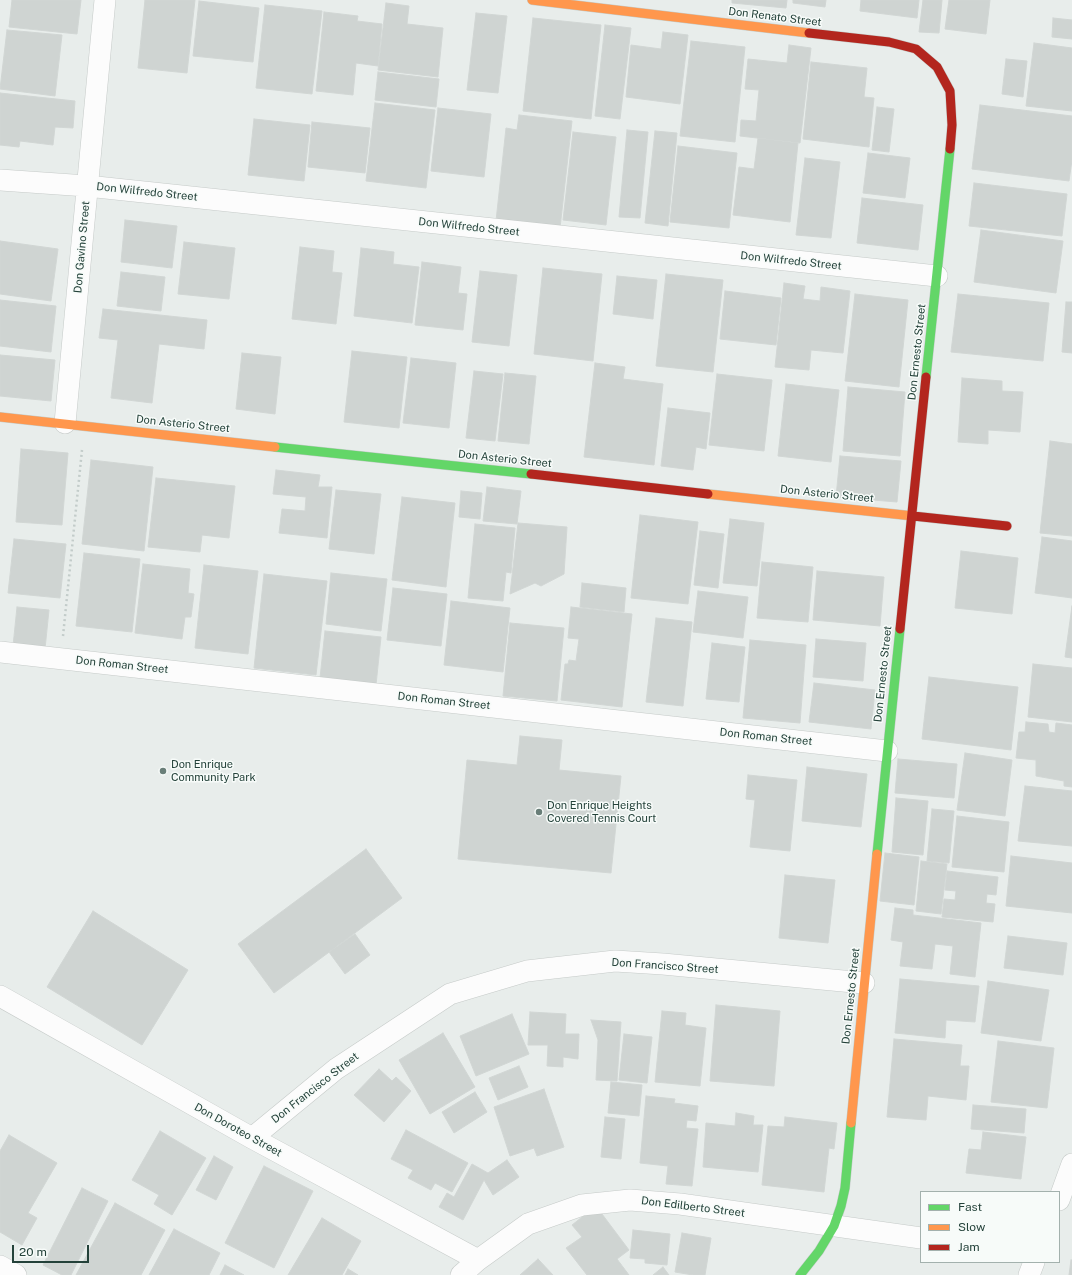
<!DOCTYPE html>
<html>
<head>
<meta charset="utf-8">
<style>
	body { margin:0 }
	#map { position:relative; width:1072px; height:1275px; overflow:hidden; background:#e8edeb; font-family:"Public Sans",sans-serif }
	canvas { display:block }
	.legend { position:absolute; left:920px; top:1191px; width:140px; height:72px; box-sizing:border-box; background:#f7fbf9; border:1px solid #a3b1ad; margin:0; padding:5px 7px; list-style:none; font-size:12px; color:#24423a }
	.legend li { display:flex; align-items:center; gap:8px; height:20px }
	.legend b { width:20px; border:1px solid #a3b1ad }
	.scale { position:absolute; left:12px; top:1245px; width:77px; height:18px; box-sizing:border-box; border:2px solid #24423a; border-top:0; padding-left:5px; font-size:12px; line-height:14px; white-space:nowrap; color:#24423a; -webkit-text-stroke:3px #f7fbf9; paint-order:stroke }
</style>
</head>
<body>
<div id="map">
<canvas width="1072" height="1275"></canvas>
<ul class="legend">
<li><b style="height:5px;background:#63d668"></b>Fast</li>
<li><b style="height:5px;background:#ff974d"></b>Slow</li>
<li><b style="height:5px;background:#b3261e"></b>Jam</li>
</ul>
<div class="scale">20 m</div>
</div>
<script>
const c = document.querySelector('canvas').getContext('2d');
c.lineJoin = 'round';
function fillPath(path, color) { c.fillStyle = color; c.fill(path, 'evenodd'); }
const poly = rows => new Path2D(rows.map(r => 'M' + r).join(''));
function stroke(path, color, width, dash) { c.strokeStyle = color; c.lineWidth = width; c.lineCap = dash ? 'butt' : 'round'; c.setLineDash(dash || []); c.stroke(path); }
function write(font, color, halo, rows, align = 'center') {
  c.font = font + ' "Public Sans",sans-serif'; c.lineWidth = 3; c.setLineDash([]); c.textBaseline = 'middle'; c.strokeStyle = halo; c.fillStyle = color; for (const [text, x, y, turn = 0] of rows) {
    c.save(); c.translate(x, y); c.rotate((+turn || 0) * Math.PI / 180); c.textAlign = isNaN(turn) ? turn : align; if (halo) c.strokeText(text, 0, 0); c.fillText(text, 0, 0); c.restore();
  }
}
const building = poly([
	[12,0,81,0,77,34,9,27,12,0],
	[145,0,195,0,187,73,138,68,145,0],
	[732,0,787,0,786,8,732,3,732,0],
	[793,0,826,0,825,7,793,3,793,0],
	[861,0,919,0,917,18,860,11,861,0],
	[923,0,942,0,939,33,919,32,923,0],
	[949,0,990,0,986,34,945,29,949,0],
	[199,1,259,8,253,62,193,56,199,1],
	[386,3,409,6,407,24,443,28,438,77,378,70,386,3],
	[265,5,322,11,312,94,256,88,265,5],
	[324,12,358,16,357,21,382,24,378,66,356,63,353,95,316,91,324,12],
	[476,13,507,16,498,93,467,90,476,13],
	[533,18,601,25,591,119,523,111,533,18],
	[1053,18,1072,20,1072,39,1052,37,1053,18],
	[605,25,631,28,620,119,595,116,605,25],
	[7,30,62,35,55,96,0,89,7,30],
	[663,32,688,35,680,104,626,97,631,45,661,49,663,32],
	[691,41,745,47,735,142,680,136,691,41],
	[1034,43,1072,48,1072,111,1026,106,1034,43],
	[789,45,811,48,800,143,740,136,741,120,756,121,759,90,745,89,748,59,787,63,789,45],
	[1006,59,1027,61,1023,97,1002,94,1006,59],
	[811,62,867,68,864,97,874,98,869,147,803,139,811,62],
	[378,72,439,79,436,107,375,100,378,72],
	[0,93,75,101,73,128,55,127,53,145,20,141,19,147,0,145,0,93],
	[375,103,435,110,426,188,366,181,375,103],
	[980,105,1072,116,1072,160,1069,181,972,169,980,105],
	[877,107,894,109,889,152,872,150,877,107],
	[438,108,491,114,484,177,431,171,438,108],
	[519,115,572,121,560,228,496,221,506,128,517,130,519,115],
	[254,119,310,125,304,181,248,175,254,119],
	[312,122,370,128,365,173,308,167,312,122],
	[627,130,648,132,640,218,619,217,627,130],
	[655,131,677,133,668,226,645,223,655,131],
	[573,132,616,137,606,225,563,220,573,132],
	[758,138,798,143,790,222,733,215,739,167,754,169,758,138],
	[678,146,737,153,729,228,670,222,678,146],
	[868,153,910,158,905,198,863,193,868,153],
	[805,158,840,162,831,238,796,235,805,158],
	[974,183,1067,194,1062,236,969,226,974,183],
	[862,198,923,205,918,250,857,243,862,198],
	[125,220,177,226,172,268,121,262,125,220],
	[981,230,1063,241,1056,293,974,282,981,230],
	[0,241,58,249,51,301,0,294,0,241],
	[184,242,235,248,229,299,178,294,184,242],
	[300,247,334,251,332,272,342,273,336,324,292,319,300,247],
	[361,248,394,252,393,264,419,267,412,323,354,316,361,248],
	[422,262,461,267,458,293,467,294,463,330,415,325,422,262],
	[543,268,602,274,593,361,534,354,543,268],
	[480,271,517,275,509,346,472,342,480,271],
	[121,272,165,277,161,311,117,306,121,272],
	[666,274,723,280,713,372,656,366,666,274],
	[617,276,657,280,653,319,613,314,617,276],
	[784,283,805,286,803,299,820,301,821,287,850,291,843,353,811,350,809,370,775,367,784,283],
	[725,291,781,298,776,345,720,339,725,291],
	[855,294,908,300,899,387,845,381,855,294],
	[958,294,1049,303,1043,361,951,352,958,294],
	[0,300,56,306,51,352,0,346,0,300],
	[1066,302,1072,302,1072,353,1062,352,1066,302],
	[103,309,207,320,204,349,159,344,152,403,111,398,118,340,99,338,103,309],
	[352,351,407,357,399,428,344,422,352,351],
	[242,353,281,357,275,414,236,409,242,353],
	[0,355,55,360,51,401,0,396,0,355],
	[411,358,456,363,449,428,403,423,411,358],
	[595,363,625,367,623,379,663,384,654,465,584,457,595,363],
	[474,371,503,374,495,441,466,438,474,371],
	[505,373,536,376,529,444,498,441,505,373],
	[717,374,772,380,764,451,709,445,717,374],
	[962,378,1002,381,1002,391,1023,392,1020,432,988,430,988,444,958,442,962,378],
	[786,384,839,390,831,462,778,456,786,384],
	[848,387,905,392,900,456,843,451,848,387],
	[668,408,710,413,706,449,696,447,693,470,661,466,668,408],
	[1050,441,1072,444,1072,536,1040,533,1050,441],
	[21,449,68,453,62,525,16,522,21,449],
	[840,456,901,461,897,502,836,497,840,456],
	[91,460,153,467,144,551,82,544,91,460],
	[276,470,320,475,318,487,332,487,327,538,279,533,282,509,305,511,306,497,273,494,276,470],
	[156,478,235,486,229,538,202,535,200,552,148,547,156,478],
	[487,487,521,491,517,524,483,521,487,487],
	[336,490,381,494,374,554,329,549,336,490],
	[461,491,482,493,480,519,459,517,461,491],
	[402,497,455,503,446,587,392,580,402,497],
	[640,515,698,522,688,604,631,598,640,515],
	[730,519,764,523,757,586,723,583,730,519],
	[518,523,567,527,564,574,541,586,535,583,510,594,518,523],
	[475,524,515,528,511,573,506,572,503,601,468,598,475,524],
	[700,531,724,534,718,588,694,585,700,531],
	[1042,537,1072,541,1072,598,1035,593,1042,537],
	[14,539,66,544,60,598,8,593,14,539],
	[961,551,1018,558,1012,614,955,608,961,551],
	[84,553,140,559,132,632,76,626,84,553],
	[762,562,813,567,808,622,757,618,762,562],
	[143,564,190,569,188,593,194,594,191,617,185,617,182,639,135,633,143,564],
	[204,565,258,571,248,654,195,648,204,565],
	[817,571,884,577,880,626,813,620,817,571],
	[331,573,387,579,381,631,326,624,331,573],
	[264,574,327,581,316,675,254,668,264,574],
	[582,583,626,588,624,612,580,607,582,583],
	[393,588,447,594,441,646,387,640,393,588],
	[698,591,748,597,743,638,693,632,698,591],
	[451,601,510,608,503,672,444,665,451,601],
	[1072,606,1072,658,1065,657,1072,606],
	[17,607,49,610,45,649,13,646,17,607],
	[571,607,632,614,622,707,561,700,565,664,568,664,569,660,576,661,579,639,568,638,571,607],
	[656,618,692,622,683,706,646,702,656,618],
	[510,623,564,628,557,701,503,696,510,623],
	[325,631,381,637,376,685,320,678,325,631],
	[816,639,866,643,863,681,813,677,816,639],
	[750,640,806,645,800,723,743,718,750,640],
	[712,643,745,647,739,702,706,699,712,643],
	[1033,664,1072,668,1072,722,1028,717,1033,664],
	[929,677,1018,687,1011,750,922,739,929,677],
	[814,683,875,690,871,729,809,722,814,683],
	[1026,722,1048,724,1049,732,1055,733,1056,723,1072,725,1072,787,1064,786,1064,781,1036,776,1036,760,1016,758,1019,732,1025,732,1026,722],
	[520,736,562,740,559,770,621,776,611,873,458,859,467,760,517,765,520,736],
	[965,753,1012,760,1005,816,957,810,965,753],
	[898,759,957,764,954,798,895,793,898,759],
	[807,767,867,774,861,827,802,821,807,767],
	[748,775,797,780,790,851,750,847,755,800,746,799,748,775],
	[1025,786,1072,791,1072,846,1018,841,1025,786],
	[896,798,928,801,923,855,892,852,896,798],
	[932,809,954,811,949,863,927,861,932,809],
	[957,816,1009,822,1004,872,952,867,957,816],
	[366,849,402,898,274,993,238,944,366,849],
	[885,853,919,857,914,905,880,901,885,853],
	[1011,856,1072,863,1072,913,1006,906,1011,856],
	[921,861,947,864,941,914,916,911,921,861],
	[947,871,998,877,996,895,987,894,986,903,995,904,993,922,942,917,944,899,955,900,956,891,945,890,947,871],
	[785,875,835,880,828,943,779,938,785,875],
	[895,908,913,910,913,915,981,923,975,977,950,974,953,946,935,944,932,969,900,966,903,942,891,940,895,908],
	[93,911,188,970,142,1045,47,987,93,911],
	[355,934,370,955,345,974,329,952,355,934],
	[1008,936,1067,943,1063,975,1004,968,1008,936],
	[900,979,979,986,975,1022,946,1020,945,1038,895,1033,900,979],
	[988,981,1049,990,1041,1041,981,1033,988,981],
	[716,1005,780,1011,774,1086,710,1081,716,1005],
	[662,1011,686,1013,685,1025,706,1028,700,1086,655,1082,662,1011],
	[530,1012,566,1014,565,1034,579,1034,578,1059,563,1057,563,1067,547,1066,548,1045,528,1045,530,1012],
	[512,1014,529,1054,476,1076,460,1036,512,1014],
	[591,1020,621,1022,617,1081,596,1080,598,1040,591,1020],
	[443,1033,475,1087,430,1114,399,1060,443,1033],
	[624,1034,652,1037,647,1083,619,1080,624,1034],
	[894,1039,962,1045,960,1066,969,1066,966,1100,928,1096,926,1120,887,1117,894,1039],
	[998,1041,1054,1048,1047,1108,991,1102,998,1041],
	[519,1066,528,1087,498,1100,489,1078,519,1066],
	[379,1069,392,1081,396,1077,411,1091,384,1122,354,1095,379,1069],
	[611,1082,642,1085,639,1116,608,1113,611,1082],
	[544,1089,564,1147,537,1156,534,1148,510,1156,494,1107,544,1089],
	[475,1092,487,1112,454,1133,442,1112,475,1092],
	[646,1096,675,1099,674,1103,698,1106,696,1121,687,1120,686,1128,698,1129,692,1186,666,1184,668,1166,640,1163,646,1096],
	[973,1105,1026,1109,1024,1133,971,1129,973,1105],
	[736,1113,754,1116,753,1125,763,1125,758,1172,703,1167,706,1123,735,1126,736,1113],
	[605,1117,625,1119,621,1159,601,1157,605,1117],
	[785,1117,837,1123,834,1149,829,1148,824,1192,762,1185,768,1126,784,1127,785,1117],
	[406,1130,468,1163,452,1192,435,1183,431,1190,408,1178,413,1170,391,1159,406,1130],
	[160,1131,206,1158,172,1215,154,1204,159,1195,132,1180,160,1131],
	[983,1132,1026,1137,1021,1179,966,1173,969,1149,981,1150,983,1132],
	[9,1135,57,1163,28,1213,37,1218,22,1245,0,1232,0,1151,9,1135],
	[214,1156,233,1167,216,1200,196,1190,214,1156],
	[507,1160,519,1177,493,1195,484,1180,463,1220,439,1207,447,1193,454,1197,472,1164,488,1173,507,1160],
	[264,1166,313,1191,274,1268,225,1243,264,1166],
	[82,1188,108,1201,71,1275,62,1275,43,1265,82,1188],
	[115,1203,165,1230,141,1275,76,1275,115,1203],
	[596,1206,629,1250,617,1259,629,1275,587,1275,566,1248,582,1237,572,1225,596,1206],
	[322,1218,361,1241,342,1275,288,1275,322,1218],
	[174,1229,220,1253,209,1275,149,1275,174,1229],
	[633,1230,670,1234,667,1265,645,1263,645,1259,630,1258,633,1230],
	[682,1233,711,1238,705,1275,693,1275,675,1272,682,1233],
	[538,1259,553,1275,520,1275,538,1259],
	[1071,1260,1072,1260,1072,1275,1069,1275,1071,1260],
	[225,1265,244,1275,220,1275,225,1265],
	[663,1267,669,1275,653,1275,663,1267],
	[348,1269,358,1275,345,1275,348,1269]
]);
fillPath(building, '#cfd4d2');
stroke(building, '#d1d6d4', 1);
const street = poly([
	[0,180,87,186,937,276],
	[65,423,105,0],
	[0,652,887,751],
	[0,996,252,1138,478,1260],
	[252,1138,336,1069,450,994,527,971,615,961,663,964,864,983],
	[1059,1200,1072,1164],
	[0,1266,16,1275],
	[461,1275,478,1260,528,1224,582,1205,630,1200,680,1204,921,1238],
	[1029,1275,1034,1262]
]);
const fast = poly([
	[926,377,950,149],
	[275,447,531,474],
	[877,854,900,629],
	[800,1275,819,1251,834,1226,841,1206,845,1188,851,1123]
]);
const slow = poly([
	[532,0,809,33],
	[0,417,275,447],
	[708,494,913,516],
	[851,1123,877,854]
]);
const jam = poly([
	[809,33,889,42,916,49,937,67,950,91,952,125,950,149],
	[531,474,708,494],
	[913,516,1007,526],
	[900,629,926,377]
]);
stroke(street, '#c5cac8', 22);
stroke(fast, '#c3cbc8', 10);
stroke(slow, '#c3cbc8', 10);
stroke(jam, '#c3cbc8', 10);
stroke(poly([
	[63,636,82,450]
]), '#c3ccca', 2.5, [2, 3]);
stroke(street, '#fcfcfc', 21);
stroke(fast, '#63d668', 9);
stroke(slow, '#ff974d', 9);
stroke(jam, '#b3261e', 9);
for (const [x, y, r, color] of [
	[163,771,4,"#697e78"],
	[539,812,4,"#697e78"]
]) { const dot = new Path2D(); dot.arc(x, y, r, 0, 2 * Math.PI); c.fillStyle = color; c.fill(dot); stroke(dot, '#f7fbf9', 1.5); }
write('11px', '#24423a', '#f7fbf9', [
	["Don Renato Street",775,17,7],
	["Don Wilfredo Street",147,192,6],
	["Don Wilfredo Street",469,227,6],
	["Don Gavino Street",82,247,-85],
	["Don Wilfredo Street",791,261,6],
	["Don Ernesto Street",917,352,-84],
	["Don Asterio Street",183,424,6],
	["Don Asterio Street",505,459,6],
	["Don Asterio Street",827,494,6],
	["Don Roman Street",122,665,6],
	["Don Ernesto Street",883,674,-84],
	["Don Roman Street",444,701,6],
	["Don Roman Street",766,737,6],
	["Don Francisco Street",665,966,4],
	["Don Ernesto Street",851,996,-84],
	["Don Francisco Street",315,1088,-38],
	["Don Doroteo Street",238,1130,29],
	["Don Edilberto Street",693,1207,7]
]);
write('11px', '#24423a', '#f7fbf9', [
	["Don Enrique",171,765],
	["Community Park",171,778],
	["Don Enrique Heights",547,806],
	["Covered Tennis Court",547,819]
], 'left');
</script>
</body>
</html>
